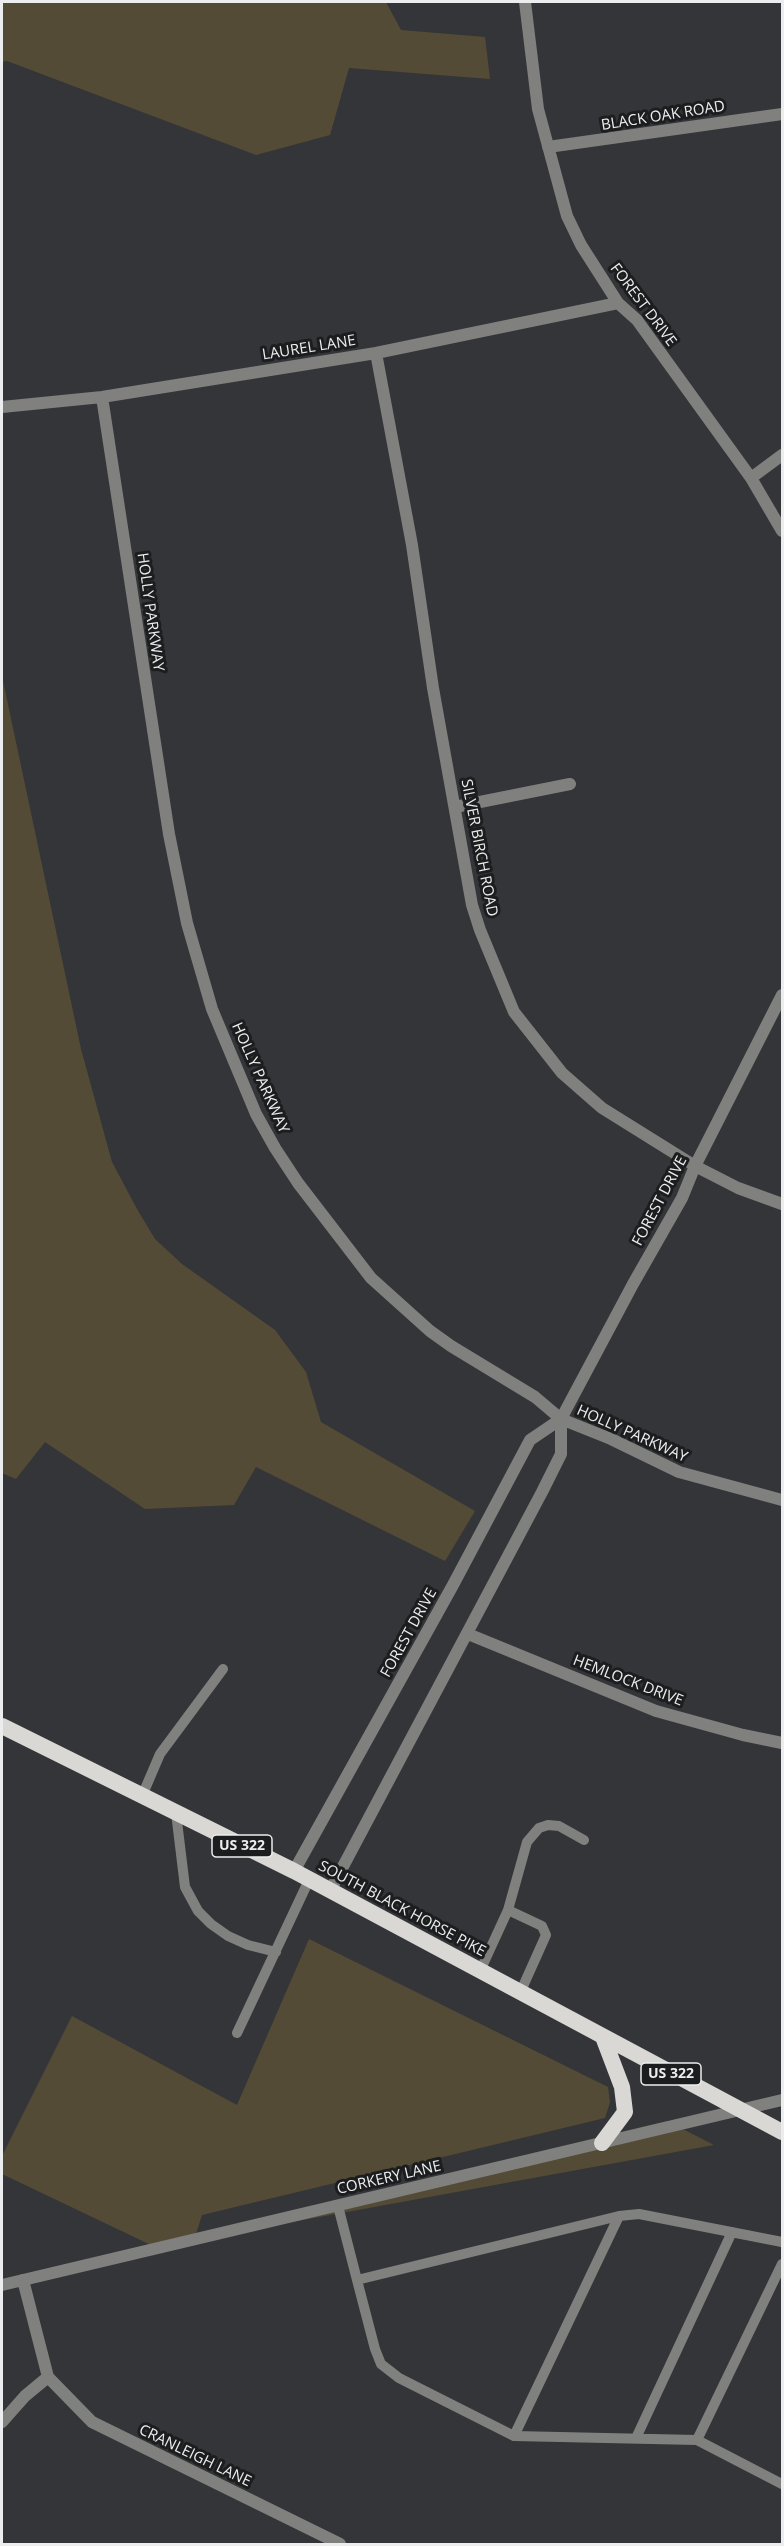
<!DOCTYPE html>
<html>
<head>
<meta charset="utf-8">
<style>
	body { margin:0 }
	#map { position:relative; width:784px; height:2546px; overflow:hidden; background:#343538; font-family:"Open Sans",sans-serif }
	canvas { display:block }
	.frame { position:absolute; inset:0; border:3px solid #ecedef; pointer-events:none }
</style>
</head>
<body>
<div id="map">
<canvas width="784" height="2546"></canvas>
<div class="frame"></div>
</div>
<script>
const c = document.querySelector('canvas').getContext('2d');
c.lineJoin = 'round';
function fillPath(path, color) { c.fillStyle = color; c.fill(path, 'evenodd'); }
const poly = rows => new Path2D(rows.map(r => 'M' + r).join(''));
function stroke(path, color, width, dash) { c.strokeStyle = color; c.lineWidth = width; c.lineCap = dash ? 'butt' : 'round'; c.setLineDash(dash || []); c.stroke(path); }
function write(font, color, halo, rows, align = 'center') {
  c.font = font + ' "Open Sans",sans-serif'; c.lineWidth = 6; c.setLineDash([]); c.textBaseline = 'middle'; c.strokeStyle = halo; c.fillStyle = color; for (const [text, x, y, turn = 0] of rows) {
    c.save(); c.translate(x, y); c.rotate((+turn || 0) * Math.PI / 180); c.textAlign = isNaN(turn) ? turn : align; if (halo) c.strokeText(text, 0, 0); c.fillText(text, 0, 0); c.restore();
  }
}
fillPath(poly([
	[2,2,386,2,401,30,485,37,490,79,349,68,330,135,256,155,7,61,2,62],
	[2,676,81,1049,112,1162,137,1209,155,1239,182,1264,275,1330,306,1372,321,1422,475,1511,445,1561,256,1467,234,1505,145,1509,45,1442,16,1479,2,1473],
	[309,1939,608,2087,610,2102,605,2118,202,2215,195,2237,667,2121,714,2145,155,2247,2,2174,2,2156,72,2016,237,2105]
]), '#544b36');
stroke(poly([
	[142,1796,160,1754,223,1669],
	[176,1813,185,1887,198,1911,211,1924,228,1936,248,1945,276,1952],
	[508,1910,542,1926,546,1935,520,1993],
	[480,1971,508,1910,527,1842,539,1828,548,1825,559,1826,584,1840],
	[237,2033,309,1880],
	[338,2206,357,2280,619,2216,639,2214,782,2242],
	[782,2264,697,2440,782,2484],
	[357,2280,375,2349,381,2364,399,2378,514,2436,697,2440],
	[514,2436,619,2216],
	[636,2438,732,2232]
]), '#80807e', 10);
stroke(poly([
	[525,2,538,109,567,216,581,245,618,303,637,320,751,478,782,531],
	[548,147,782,114],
	[376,353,412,545,433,688,472,905,480,930,514,1012,562,1073,602,1108,695,1166,738,1188,782,1204],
	[102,397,169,834,187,923,212,1009,256,1114,275,1148,298,1183,371,1278,430,1331,451,1346,535,1397,561,1419,611,1439,679,1472,782,1500],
	[2,407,102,397,376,353,618,303],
	[751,478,782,455],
	[455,807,570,784],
	[468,1634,656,1711,743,1735,782,1743],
	[294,1871,453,1585,530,1440,561,1419],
	[330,1891,542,1492,561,1454,561,1419,633,1284,682,1198,695,1166,782,995],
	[23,2280,48,2377,92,2422,340,2544],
	[2,2422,25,2396,48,2377]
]), '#80807e', 12);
stroke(poly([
	[2,2285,782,2100]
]), '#80807e', 12);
stroke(poly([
	[2,1726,294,1871,782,2132],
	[602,2143,625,2112,622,2087,603,2037]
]), '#dad8d4', 16);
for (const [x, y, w] of [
	[242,1846,60],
	[671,2074,60]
]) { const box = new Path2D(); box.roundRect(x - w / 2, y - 11, w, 22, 4.5); c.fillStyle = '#1c1d1e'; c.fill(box); stroke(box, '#ecedef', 1.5); }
write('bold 14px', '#ecedef', null, [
	["US 322",242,1846],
	["US 322",671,2074]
]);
write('15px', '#ecedef', '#1c1d1e', [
	["BLACK OAK ROAD",663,116,-9],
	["FOREST DRIVE",643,305,53],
	["LAUREL LANE",309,348,-9],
	["HOLLY PARKWAY",150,612,82],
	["SILVER BIRCH ROAD",479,848,79],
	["HOLLY PARKWAY",260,1078,66],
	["FOREST DRIVE",660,1201,-62],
	["HOLLY PARKWAY",632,1434,24],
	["FOREST DRIVE",409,1633,-61],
	["HEMLOCK DRIVE",628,1681,21],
	["SOUTH BLACK HORSE PIKE",402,1909,28],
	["CORKERY LANE",389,2178,-13],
	["CRANLEIGH LANE",195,2456,26]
]);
</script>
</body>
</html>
